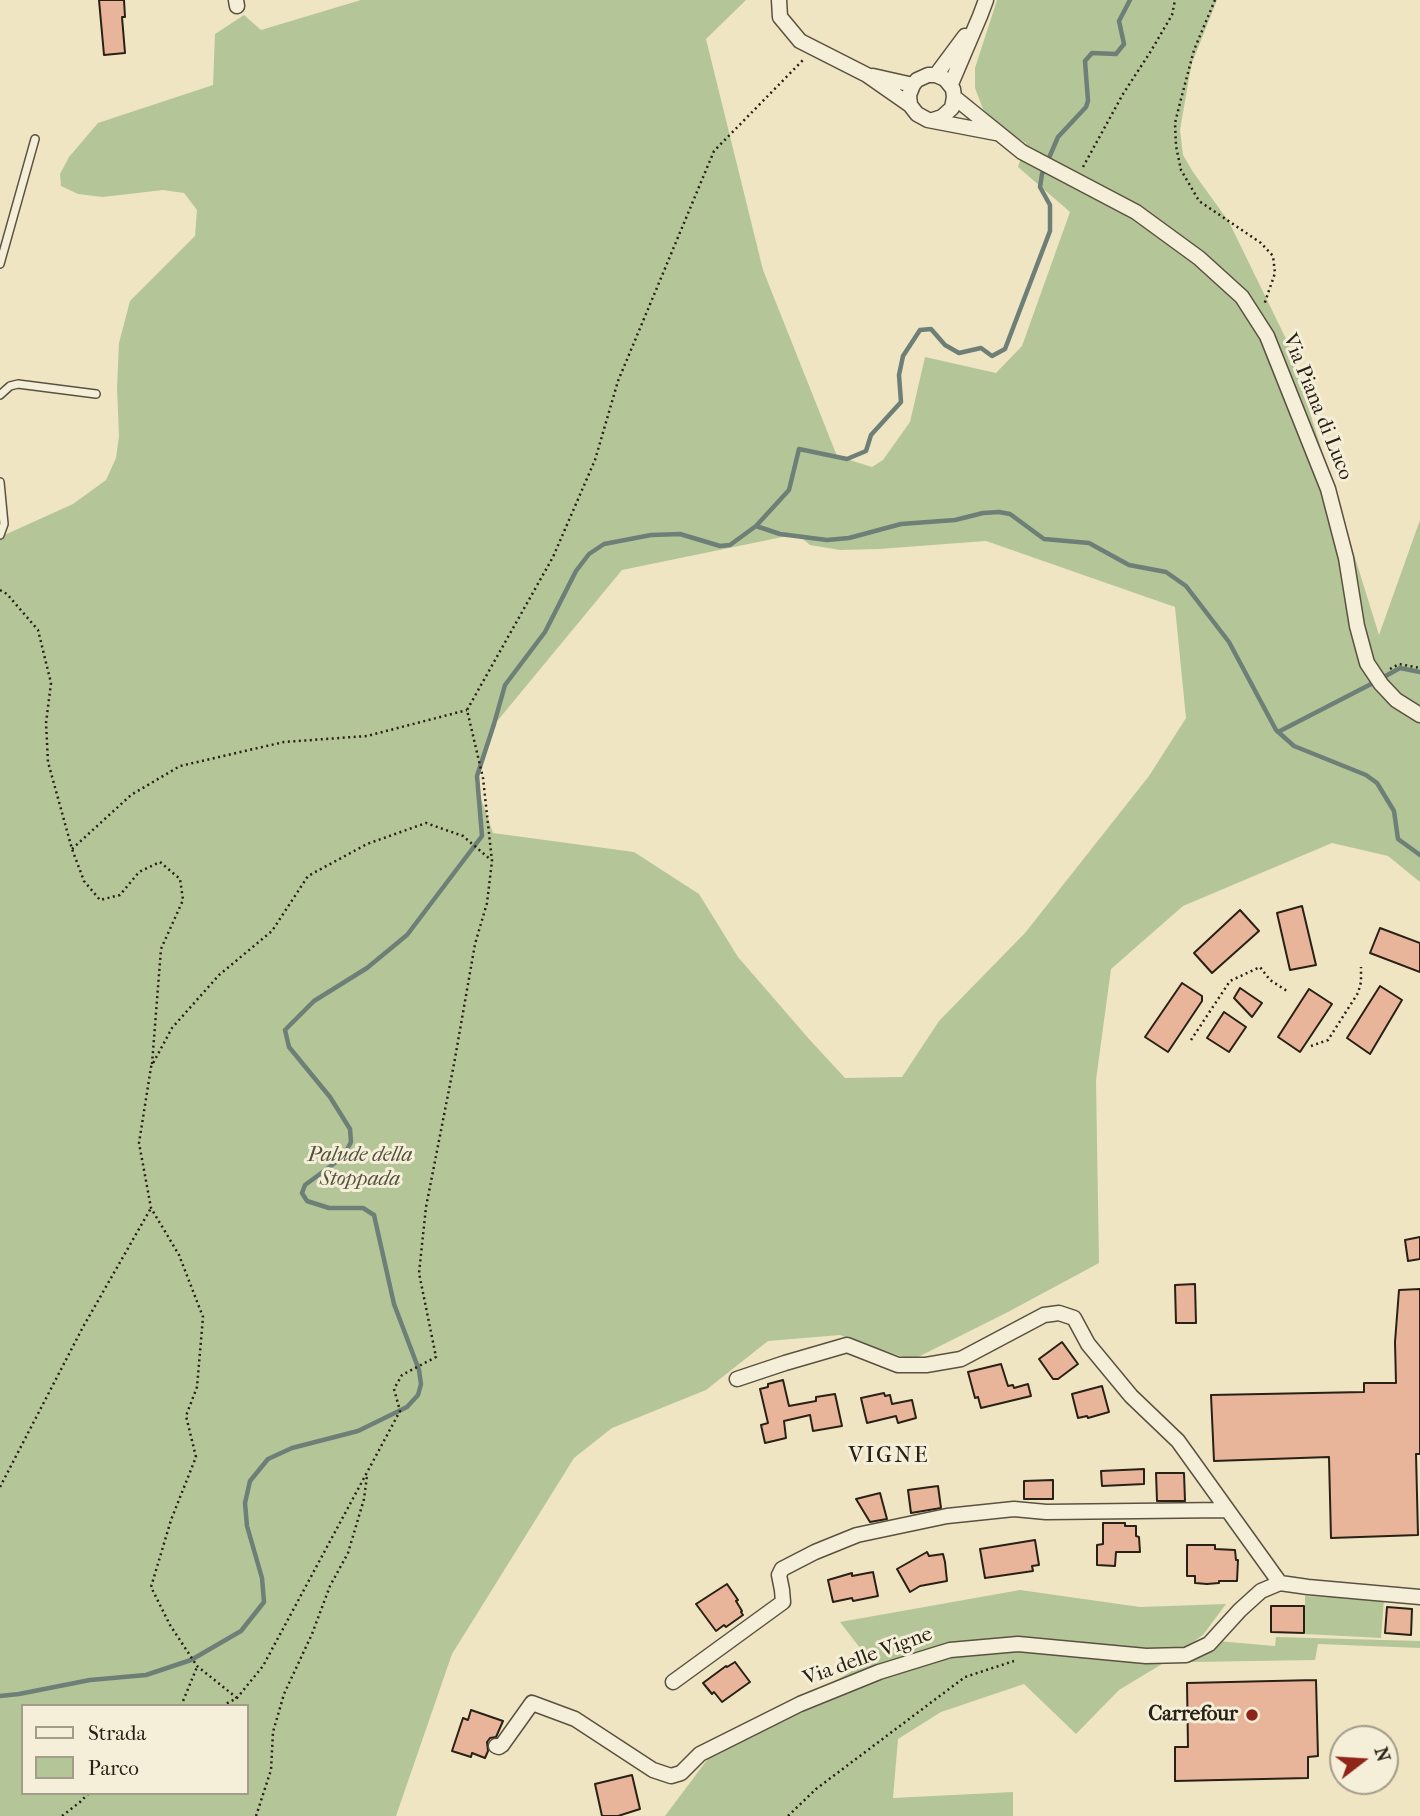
<!DOCTYPE html>
<html>
<head>
<meta charset="utf-8">
<style>
	body { margin:0 }
	#map { position:relative; width:1420px; height:1816px; overflow:hidden; background:#efe5c3; font-family:"IM FELL French Canon",serif }
	canvas { display:block }
	.legend { position:absolute; left:21px; top:1704px; width:228px; height:91px; box-sizing:border-box; background:#f5eed8; border:2px solid #a39c8a; margin:0; padding:9px 12px; list-style:none; font-size:21px; color:#292016 }
	.legend li { display:flex; align-items:center; gap:14px; height:35px }
	.legend b { width:35px; border:2px solid #a39c8a }
	.north { position:absolute; left:1329px; top:1725px; width:70px; height:70px; box-sizing:border-box; background:#f5eed8; border:2px solid #a39c8a; border-radius:50%; rotate:73deg; font-size:19px; font-weight:700; line-height:28px; text-align:center; color:#292016 }
	.north::after { content:''; display:block; margin:auto; width:24px; height:32px; background:#8f2418; clip-path:polygon(50% 0,100% 100%,50% 72%,0 100%) }
</style>
</head>
<body>
<div id="map">
<canvas width="1420" height="1816"></canvas>
<ul class="legend">
<li><b style="height:9px;background:#f5eed8"></b>Strada</li>
<li><b style="height:19px;background:#b4c698"></b>Parco</li>
</ul>
<div class="north">N</div>
</div>
<script>
const c = document.querySelector('canvas').getContext('2d');
c.lineJoin = 'round';
function fillPath(path, color) { c.fillStyle = color; c.fill(path, 'evenodd'); }
const poly = rows => new Path2D(rows.map(r => 'M' + r).join(''));
function stroke(path, color, width, dash) { c.strokeStyle = color; c.lineWidth = width; c.lineCap = dash ? 'butt' : 'round'; c.setLineDash(dash || []); c.stroke(path); }
function write(font, color, halo, rows, align = 'center') {
  c.font = font + ' "IM FELL French Canon",serif'; c.lineWidth = 6; c.setLineDash([]); c.textBaseline = 'middle'; c.strokeStyle = halo; c.fillStyle = color; for (const [text, x, y, turn = 0] of rows) {
    c.save(); c.translate(x, y); c.rotate((+turn || 0) * Math.PI / 180); c.textAlign = isNaN(turn) ? turn : align; if (halo) c.strokeText(text, 0, 0); c.fillText(text, 0, 0); c.restore();
  }
}
fillPath(poly([
	[361,0,746,0,706,39,763,270,837,456,872,467,883,460,910,422,925,357,996,373,1022,346,1070,212,1018,167,1026,143,1001,129,983,109,975,88,975,68,997,0,1217,0,1192,63,1189,78,1180,130,1183,155,1193,172,1229,222,1289,345,1379,635,1420,520,1420,882,1388,856,1332,843,1183,906,1111,969,1096,1080,1099,1263,1008,1312,912,1360,840,1335,768,1341,706,1390,612,1428,574,1458,452,1654,396,1816,0,1816,0,537,73,504,106,480,116,458,119,436,117,388,119,343,130,301,195,236,197,210,184,193,163,190,103,197,78,194,61,186,60,174,69,157,98,123,213,85,215,34,244,15,261,30],
	[797,534,810,545,840,550,879,549,986,541,1175,607,1186,718,1149,776,1025,933,939,1021,902,1077,845,1078,809,1039,738,957,699,894,634,852,493,833,475,782,494,725,622,570],
	[23,1706,247,1706,247,1793,23,1793],
	[1020,1590,1140,1607,1226,1604,1203,1635,1162,1664,1119,1690,1076,1734,1024,1684,941,1712,898,1739,893,1798,1013,1792,1013,1816,665,1816,716,1748,870,1661,840,1622],
	[1305,1596,1384,1599,1381,1638,1305,1634],
	[1276,1637,1420,1641,1420,1648,1318,1644,1315,1660,1191,1662,1217,1641,1275,1646]
]), '#b4c698');
stroke(poly([
	[756,526,780,534,827,540,849,538,901,524,955,520,983,513,999,512,1010,514,1044,539,1089,543,1129,565,1166,572,1186,586,1229,642,1276,730,1294,746,1366,775,1377,783,1394,811,1398,839,1420,855],
	[1382,678,1400,668,1420,672],
	[1278,732,1375,682],
	[0,1696,19,1694,90,1680,146,1675,191,1660,241,1631,264,1602,262,1578,247,1526,245,1503,250,1481,268,1459,292,1448,358,1431,407,1407,418,1395,421,1384,419,1370,394,1304,374,1215,363,1208,329,1208,307,1201,302,1193,305,1185,343,1157,351,1142,350,1129,330,1097,289,1047,285,1030,314,1001,367,968,407,935,482,836,477,776,494,724,505,685,545,632,576,571,589,554,604,544,651,535,680,534,720,546,730,545,756,526,789,490,799,449,847,459,866,451,871,435,901,402,899,375,903,356,920,330,931,329,945,345,959,353,981,348,992,356,1005,349,1050,231,1050,205,1040,187,1042,174,1058,137,1086,107,1088,101,1085,61,1092,53,1116,54,1124,44,1119,21,1130,0]
]), '#6d7f77', 4.5);
const building = poly([
	[99,0,124,0,125,17,122,17,125,53,104,55,99,0],
	[1302,906,1316,965,1290,970,1277,913,1302,906],
	[1240,910,1259,931,1212,973,1194,953,1240,910],
	[1380,928,1420,943,1420,972,1370,953,1380,928],
	[1182,983,1202,996,1202,1001,1168,1052,1145,1037,1182,983],
	[1380,986,1402,1000,1370,1054,1347,1038,1380,986],
	[1240,988,1262,1003,1252,1017,1234,998,1240,988],
	[1309,989,1332,1004,1300,1052,1278,1037,1309,989],
	[1224,1012,1246,1027,1229,1052,1207,1038,1224,1012],
	[1420,1237,1420,1259,1408,1261,1405,1240,1420,1237],
	[1195,1284,1196,1323,1176,1323,1175,1285,1195,1284],
	[1420,1289,1420,1454,1416,1454,1418,1535,1331,1538,1329,1457,1214,1461,1211,1395,1364,1392,1364,1383,1396,1383,1395,1342,1399,1290,1420,1289],
	[1062,1342,1078,1364,1058,1379,1053,1379,1039,1359,1062,1342],
	[1001,1364,1008,1386,1013,1385,1014,1388,1028,1384,1031,1396,981,1408,978,1397,975,1398,968,1372,1001,1364],
	[783,1380,789,1406,816,1401,816,1397,835,1394,842,1426,813,1431,810,1415,784,1421,786,1438,765,1443,761,1425,768,1423,760,1389,768,1387,768,1384,783,1380],
	[1102,1386,1109,1412,1088,1418,1087,1416,1078,1418,1072,1394,1102,1386],
	[884,1393,885,1396,890,1395,892,1404,912,1400,916,1418,898,1423,896,1416,867,1423,861,1398,884,1393],
	[1144,1469,1144,1484,1102,1486,1101,1471,1144,1469],
	[1156,1473,1184,1473,1185,1501,1157,1501,1156,1473],
	[1053,1480,1053,1499,1024,1499,1024,1481,1053,1480],
	[938,1486,941,1508,911,1513,908,1490,938,1486],
	[880,1493,887,1519,870,1522,856,1499,880,1493],
	[1103,1523,1125,1523,1125,1526,1136,1526,1136,1536,1139,1537,1140,1552,1116,1552,1115,1566,1097,1565,1097,1545,1103,1544,1103,1523],
	[1035,1540,1039,1565,1032,1566,1033,1571,985,1578,980,1549,1035,1540],
	[1187,1545,1215,1545,1215,1549,1235,1550,1236,1560,1238,1560,1237,1581,1219,1581,1219,1583,1207,1584,1195,1583,1195,1576,1187,1576,1187,1545],
	[927,1552,929,1556,943,1554,945,1562,947,1581,920,1586,910,1592,897,1569,927,1552],
	[873,1572,878,1596,853,1601,852,1598,833,1602,828,1580,852,1573,852,1576,873,1572],
	[727,1584,738,1600,736,1601,742,1611,741,1612,743,1615,726,1627,724,1625,716,1631,696,1604,727,1584],
	[1271,1606,1304,1606,1304,1633,1271,1632,1271,1606],
	[1387,1607,1412,1609,1411,1635,1385,1633,1387,1607],
	[735,1662,750,1682,722,1702,714,1692,712,1694,703,1683,726,1666,727,1667,735,1662],
	[1316,1680,1318,1756,1308,1757,1308,1778,1175,1781,1175,1747,1188,1747,1187,1683,1316,1680],
	[471,1710,503,1721,496,1737,490,1738,487,1742,488,1751,485,1758,472,1753,471,1757,452,1751,463,1718,468,1720,471,1710],
	[632,1775,640,1809,618,1816,602,1816,595,1784,632,1775]
]);
fillPath(building, '#e9b59a');
stroke(building, '#292016', 2);
const service = poly([
	[0,264,35,139],
	[0,395,10,386,18,384,96,394],
	[0,482,4,524,0,535]
]);
const minor = poly([
	[236,0,237,6],
	[779,0,780,17,800,41,867,75,910,105,917,114,928,120,996,133],
	[936,75,965,36],
	[873,76,913,85],
	[951,84,980,16,986,0],
	[954,97,1022,152,1136,212,1199,258,1242,297,1267,336,1328,489,1346,558,1357,626,1367,663,1381,684,1396,700,1420,715],
	[910,105,909,95,913,85,917,80,928,75,936,75,945,79,953,89,954,97,952,108,942,117,933,120],
	[737,1379,785,1363,847,1345,898,1365,926,1365,961,1359,1044,1315,1059,1313,1074,1318,1088,1344,1131,1396,1178,1441,1280,1583],
	[673,1682,783,1602,782,1590,779,1575,782,1569,815,1552,857,1535,947,1516,1014,1509,1046,1512,1226,1510],
	[496,1746,499,1747,502,1745,532,1703,575,1719,653,1770,671,1776,681,1773,700,1754,800,1704,879,1672,950,1650,1018,1644,1146,1656,1186,1655,1209,1644,1240,1610,1261,1591,1280,1583,1308,1587,1420,1597]
]);
stroke(service, '#5a5141', 10);
stroke(minor, '#5a5141', 17);
stroke(poly([
	[1215,0,1194,50,1181,99,1175,123,1176,146,1181,170,1199,201,1261,243,1273,256,1275,273,1264,305],
	[1083,167,1123,94,1151,51,1172,15,1175,0],
	[0,590,7,594,38,630,51,683,46,723,48,762,72,849,84,881,100,900,120,895,139,872,160,862,180,879,183,900,161,949,152,1064],
	[1390,669,1399,664,1420,668],
	[72,849,131,795,180,766,284,742,367,736,467,710],
	[1191,1040,1230,981,1260,967,1270,980,1287,991],
	[1311,1046,1328,1040,1358,993,1361,982,1361,967],
	[0,1487,83,1327,151,1208],
	[237,1698,197,1666,170,1625,151,1587,171,1520,196,1457,186,1416,197,1387,203,1317,179,1255,151,1208,139,1143,151,1067,172,1028,219,975,272,931,308,876,367,844,426,823,463,836,491,860],
	[181,1706,197,1667],
	[222,1706,237,1698,263,1666,400,1411,394,1389,402,1375,436,1357,419,1273,426,1207,454,1064,475,944,487,903,492,861,483,778,467,710,553,557,595,460,618,381,714,151,804,59],
	[62,1816,80,1802,89,1793],
	[256,1816,271,1770,273,1732,284,1694,312,1634,330,1586,348,1553,364,1499,367,1476],
	[788,1816,816,1789,965,1677,1014,1661]
]), '#292016', 2.5, [2, 3.5]);
stroke(service, '#f5eed8', 7);
stroke(minor, '#f5eed8', 14);
for (const [x, y, r, color] of [
	[1252,1715,7,"#8f2418"]
]) { const dot = new Path2D(); dot.arc(x, y, r, 0, 2 * Math.PI); c.fillStyle = color; c.fill(dot); stroke(dot, '#f5eed8', 2.5); }
write('21px', '#292016', '#f5eed8', [
	["Via Piana di Luco",1317,407,68],
	["Via delle Vigne",868,1657,-20]
]);
write('italic 21px', '#53523d', '#f5eed8', [
	["Palude della",360,1156],
	["Stoppada",360,1180]
]);
write('bold 21px', '#292016', '#f5eed8', [
	["Carrefour",1238,1715]
], 'right');
c.letterSpacing = '2px';
write('23px', '#292016', '#f5eed8', [
	["VIGNE",889,1456]
]);
c.letterSpacing = '0px';
</script>
</body>
</html>
